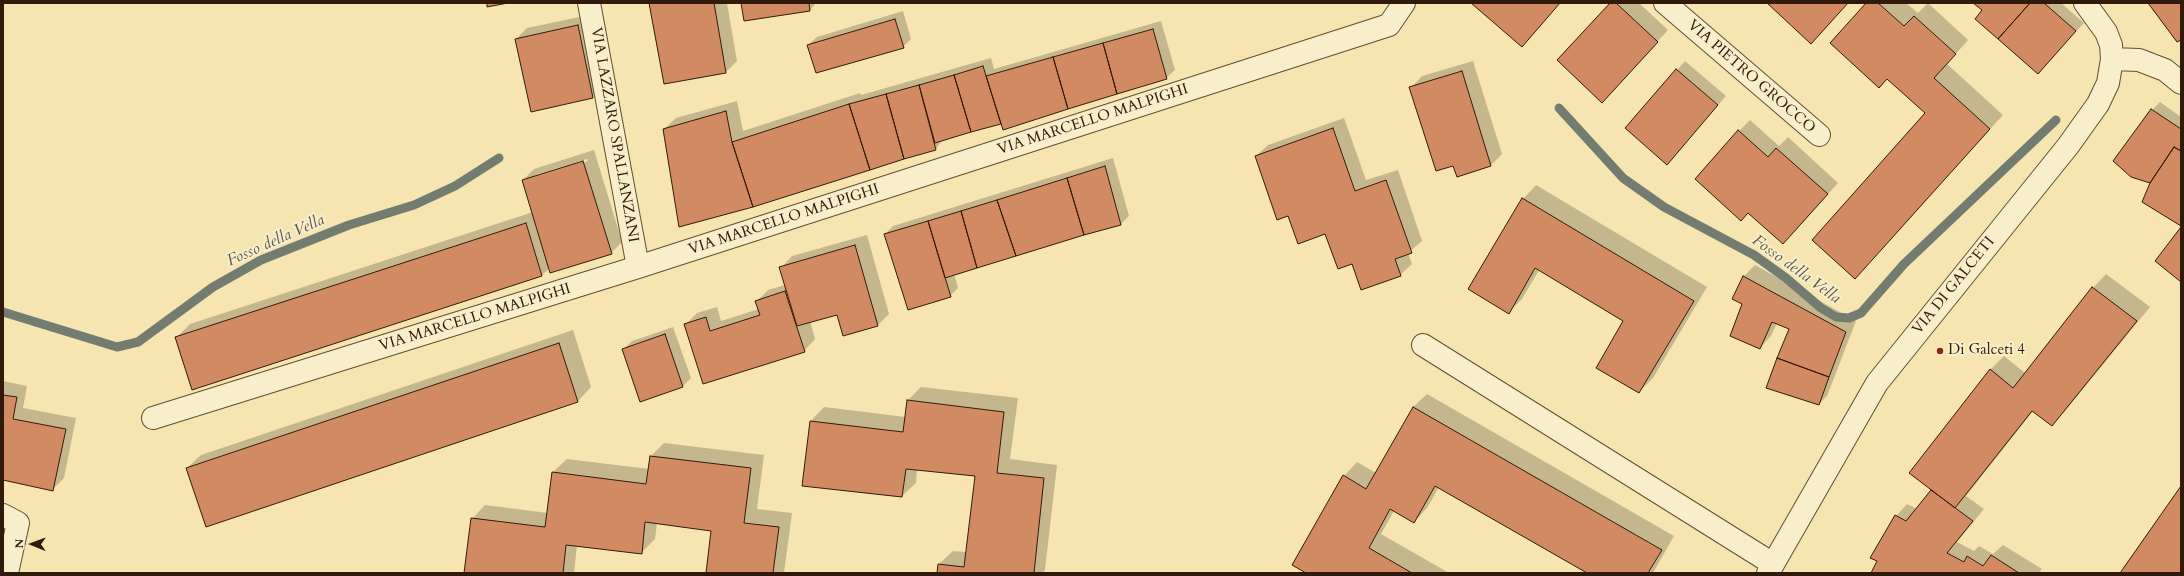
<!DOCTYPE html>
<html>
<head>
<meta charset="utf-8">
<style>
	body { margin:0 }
	#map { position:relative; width:2184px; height:576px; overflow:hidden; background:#f6e5b1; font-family:Cardo,serif }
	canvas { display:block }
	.frame { position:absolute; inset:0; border:4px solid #311a0b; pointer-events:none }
	.north { position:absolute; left:12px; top:524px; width:40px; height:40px; -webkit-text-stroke:3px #f9eecc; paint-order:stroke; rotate:271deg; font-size:11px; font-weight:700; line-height:16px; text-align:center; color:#311a0b }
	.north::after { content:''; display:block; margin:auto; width:14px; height:18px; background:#311a0b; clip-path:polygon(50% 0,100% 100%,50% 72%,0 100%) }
</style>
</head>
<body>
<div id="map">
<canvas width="2184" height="576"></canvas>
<div class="frame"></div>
<div class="north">N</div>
</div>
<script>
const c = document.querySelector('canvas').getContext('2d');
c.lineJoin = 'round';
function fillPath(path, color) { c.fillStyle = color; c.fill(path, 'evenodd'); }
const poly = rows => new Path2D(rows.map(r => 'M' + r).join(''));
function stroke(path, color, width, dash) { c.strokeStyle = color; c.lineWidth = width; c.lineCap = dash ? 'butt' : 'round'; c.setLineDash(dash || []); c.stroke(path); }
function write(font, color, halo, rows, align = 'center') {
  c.font = font + ' Cardo,serif'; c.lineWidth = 4; c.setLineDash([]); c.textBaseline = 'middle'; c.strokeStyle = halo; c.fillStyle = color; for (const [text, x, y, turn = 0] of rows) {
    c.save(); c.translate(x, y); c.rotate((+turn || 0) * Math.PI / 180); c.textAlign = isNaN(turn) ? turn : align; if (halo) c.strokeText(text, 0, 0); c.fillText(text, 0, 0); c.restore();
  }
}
fillPath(poly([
	[650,3,727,3,737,61,726,72],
	[742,3,816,3,810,10],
	[1611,3,1639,3,1668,30,1613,90],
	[1867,3,1906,3,1918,13,1928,3,1968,40,1947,64,2003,115,1855,278,1927,113],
	[1975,3,2061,3,2084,23,2038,73],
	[903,11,911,39,903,47,808,45,817,37],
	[589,15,604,86,592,97,516,39,527,28],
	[1161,21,1175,70,1166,78,943,139,936,149,870,169,664,129,676,118,737,101,743,131,860,93,861,95,991,58,994,69],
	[1473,61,1502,154,1491,165,1454,164,1411,88,1422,76],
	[1685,61,1726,96,1675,155,1627,128],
	[2160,102,2181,117,2181,225,2151,182,2152,110],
	[1344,118,1366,180,1398,170,1422,241,1408,253,1412,264,1400,275,1352,263,1326,233,1289,215,1256,156,1268,145],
	[1750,120,1779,146,1788,137,1838,183,1794,232,1748,212,1739,131],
	[594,150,622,242,611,253,550,268,542,275,193,389,177,337,190,324,533,212,523,180,534,169],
	[587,159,588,161,535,177,535,175],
	[1113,158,1129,216,1121,224,954,274,958,288,950,296,885,234,893,226],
	[1536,185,1707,287,1653,378,1639,392,1625,321,1539,270,1522,299,1508,313,1523,199],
	[867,235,889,314,878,325,844,334,838,313,810,321,815,339,804,351,704,383,685,325,697,313,717,307,721,321,759,309,757,301,768,290,785,285,781,268,792,256],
	[1755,265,1856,321,1827,396,1819,404,1791,328,1777,323,1771,336,1760,348,1744,303,1733,298,1744,276],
	[2106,274,2150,307,2065,411,2052,425,2033,411,1966,496,1984,509,1957,542,1974,551,1979,546,1993,554,2003,545,2042,569,2039,573,1872,573,1879,560,1896,516,1907,504,1917,509,1933,490,1911,473,1991,369,2004,356,2025,373,2093,288],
	[673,327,691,378,683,386,624,349,632,341],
	[573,330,591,387,578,401,207,525,187,468,201,455],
	[3,381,27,386,23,408,76,418,64,478,53,489,3,479],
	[921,387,1018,398,1010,459,1057,465,1045,570,1043,573,938,573,939,564,953,551,966,552,976,476,917,469,916,483,902,496,803,485,811,421,824,407,906,417,908,400],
	[1427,394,1674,536,1653,573,1589,573,1439,487,1427,508,1414,522,1394,511,1381,534,1449,573,1308,573,1344,476,1357,462,1376,473,1413,407],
	[664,443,764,455,757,509,792,513,784,573,707,573,712,530,657,523,655,539,641,553,577,545,574,573,465,573,472,519,485,505,548,513,553,472,567,459,649,469,651,456]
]), '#0003');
stroke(poly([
	[1559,108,1623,178,1664,207,1754,255,1786,278,1821,308,1836,317,1849,318,1861,313,1904,264,2056,120],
	[3,312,117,347,138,342,213,287,261,260,349,225,414,205,455,186,499,158]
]), '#727c70', 9);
const building = poly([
	[487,3,508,3,487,7,487,3],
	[649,3,714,3,726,73,664,84,649,3],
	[741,3,809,3,810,11,744,21,741,3],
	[1471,3,1560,3,1522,47,1471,3],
	[1610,3,1616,3,1658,42,1602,103,1557,60,1610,3],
	[1767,3,1848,3,1811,44,1767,3],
	[1866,3,1878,3,1904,26,1914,16,1956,54,1934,78,1990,129,1855,279,1812,240,1925,113,1887,79,1879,88,1830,43,1866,3],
	[1973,3,2030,3,1998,39,1975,19,1982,10,1973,3],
	[2030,3,2044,3,2076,31,2038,74,1998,39,2030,3],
	[2148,3,2181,3,2181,40,2177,42,2148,3],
	[895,19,904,48,816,73,807,45,895,19],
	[578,25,593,98,531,112,515,39,578,25],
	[1153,29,1167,79,1117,94,1103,43,1153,29],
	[1103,43,1117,94,1068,109,1053,57,1103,43],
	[1053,57,1068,109,1003,130,986,76,1053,57],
	[983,66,1001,124,971,132,954,75,983,66],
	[1676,69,1718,105,1667,165,1625,128,1676,69],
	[1462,71,1491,166,1457,177,1453,166,1436,171,1409,87,1462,71],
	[954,75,971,132,935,143,919,85,954,75],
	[919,85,936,150,904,159,886,94,919,85],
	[886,94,904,159,870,170,849,104,886,94],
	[849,104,870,170,753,207,732,142,849,104],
	[2151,109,2181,129,2181,151,2174,147,2150,183,2131,177,2113,161,2151,109],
	[726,111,732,142,753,207,679,227,663,129,726,111],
	[1333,128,1355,191,1386,180,1412,253,1395,259,1401,276,1361,290,1352,264,1338,269,1325,234,1298,244,1288,216,1277,220,1255,156,1333,128],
	[1738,130,1768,157,1776,148,1828,194,1783,244,1748,213,1741,221,1695,179,1738,130],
	[2174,147,2181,151,2181,226,2142,202,2150,183,2174,147],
	[583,161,612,254,550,273,522,180,583,161],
	[1105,166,1121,225,1084,235,1067,178,1105,166],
	[1067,178,1084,235,1016,256,997,200,1067,178],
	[1522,198,1694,301,1639,393,1596,368,1623,321,1535,268,1509,314,1468,289,1522,198],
	[997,200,1016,256,977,268,961,211,997,200],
	[961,211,977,268,945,278,928,221,961,211],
	[928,221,951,297,908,310,884,234,928,221],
	[526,223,542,276,192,390,175,337,526,223],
	[2181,227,2181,282,2155,261,2181,227],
	[855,245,878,326,843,336,837,315,797,326,779,267,855,245],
	[1743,276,1846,332,1829,377,1777,358,1789,329,1772,322,1760,349,1730,336,1742,304,1732,299,1743,276],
	[2092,287,2137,321,2052,426,2032,411,1955,508,1909,473,1990,369,2013,388,2092,287],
	[785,291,805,352,703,384,684,324,706,317,710,331,760,315,755,301,785,291],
	[665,334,683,387,640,402,622,349,665,334],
	[559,343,578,402,206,527,186,468,559,343],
	[1777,358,1829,377,1819,405,1766,388,1777,358],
	[3,395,17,397,13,419,66,429,53,491,3,480,3,395],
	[907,400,1004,412,997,473,1044,478,1034,573,937,573,938,564,964,567,975,476,906,469,902,497,802,486,810,421,903,432,907,400],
	[1413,407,1662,550,1648,573,1587,573,1435,486,1414,523,1390,509,1369,548,1412,573,1306,573,1292,565,1343,475,1366,489,1413,407],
	[650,456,751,468,744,523,779,527,773,573,706,573,711,531,645,522,642,554,566,545,563,573,464,573,471,518,545,527,552,472,646,484,650,456],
	[2181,486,2181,573,2120,573,2181,486],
	[1931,490,1973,521,1947,553,1964,562,1967,556,1983,566,1991,555,2019,573,1871,573,1877,561,1870,558,1895,515,1906,521,1931,490]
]);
fillPath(building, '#d28a63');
stroke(building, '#311a0b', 1);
const minor = poly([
	[589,3,638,267],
	[1665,3,1819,135],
	[2112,59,2139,60,2165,70,2181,83],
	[1423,345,1773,564],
	[153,418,638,267,1389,25,1404,3],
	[3,515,18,523,7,573],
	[1768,573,1877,383,2068,146,2098,104,2108,83,2112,59,2111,45,2106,32,2085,3]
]);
stroke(minor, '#624d34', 24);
stroke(minor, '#f9eecc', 22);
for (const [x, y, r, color] of [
	[1940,351,4,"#8f2418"]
]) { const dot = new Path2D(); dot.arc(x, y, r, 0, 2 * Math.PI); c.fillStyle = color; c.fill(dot); stroke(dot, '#f9eecc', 1.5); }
write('15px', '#311a0b', '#f9eecc', [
	["VIA PIETRO GROCCO",1751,77,41],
	["VIA MARCELLO MALPIGHI",1093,120,-18],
	["VIA LAZZARO SPALLANZANI",614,135,80],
	["VIA MARCELLO MALPIGHI",784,220,-18],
	["VIA DI GALCETI",1954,286,-51],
	["VIA MARCELLO MALPIGHI",475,318,-17]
]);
write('15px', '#311a0b', '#f9eecc', [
	["Di Galceti 4",1948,351]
], 'left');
write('italic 16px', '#575346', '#f9eecc', [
	["Fosso della Vella",276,241,-24],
	["Fosso della Vella",1796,270,36]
]);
</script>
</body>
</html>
